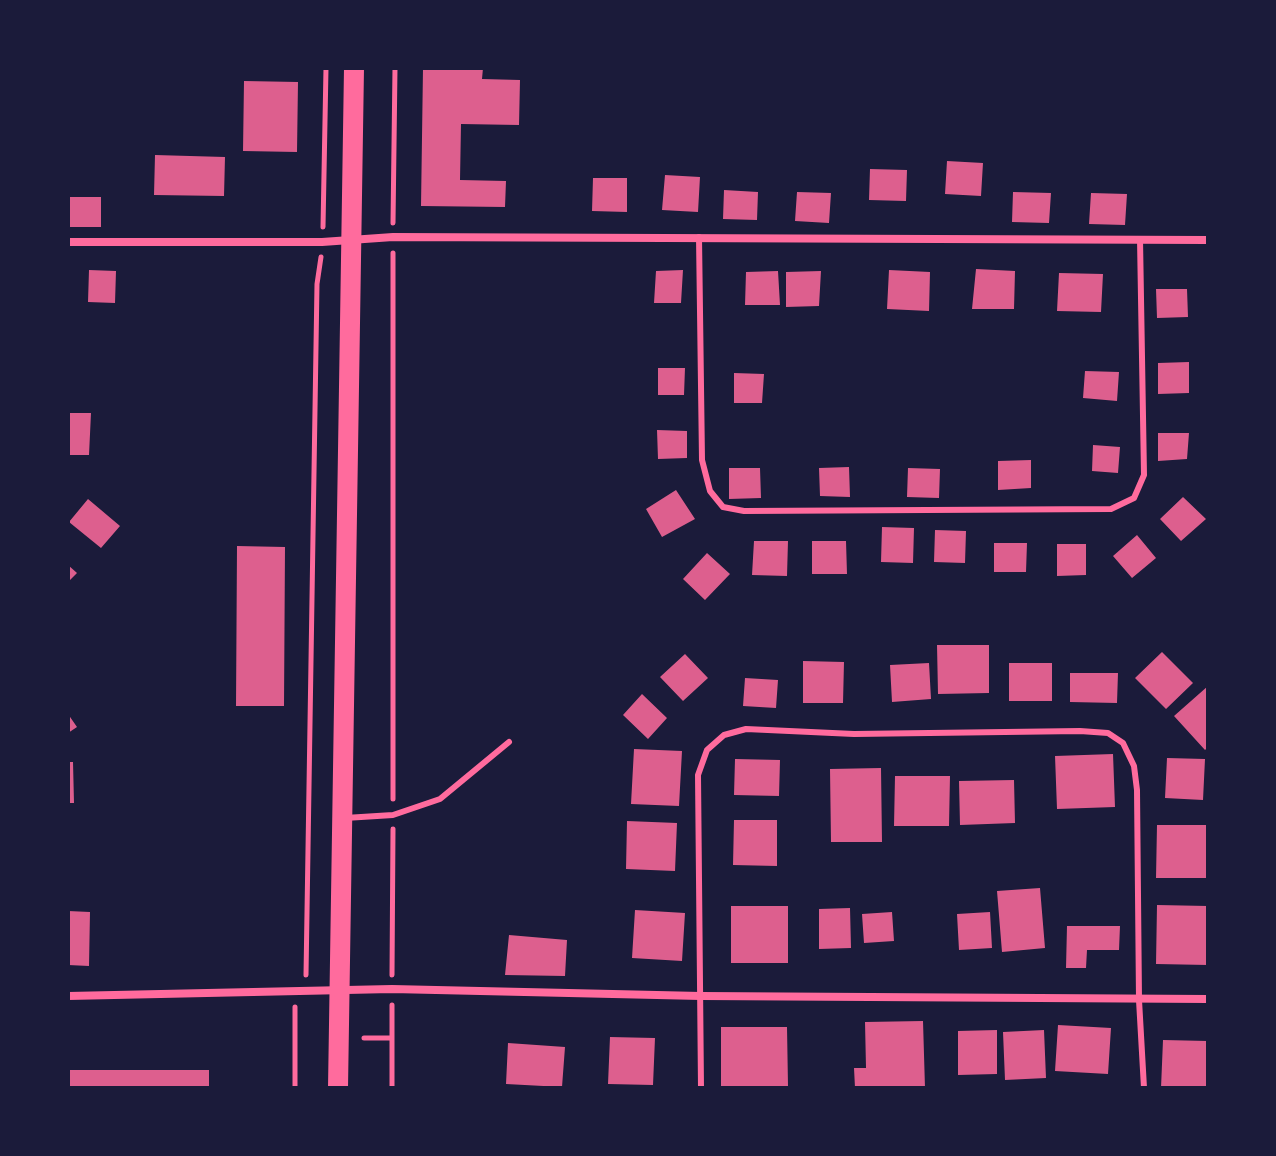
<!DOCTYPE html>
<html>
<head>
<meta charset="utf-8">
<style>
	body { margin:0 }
	#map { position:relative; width:1276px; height:1156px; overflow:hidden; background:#1b1b3a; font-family:"Playfair Display",serif }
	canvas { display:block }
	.frame { position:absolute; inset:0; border:70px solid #1b1b3a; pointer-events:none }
</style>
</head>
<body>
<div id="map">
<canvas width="1276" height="1156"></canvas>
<div class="frame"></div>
</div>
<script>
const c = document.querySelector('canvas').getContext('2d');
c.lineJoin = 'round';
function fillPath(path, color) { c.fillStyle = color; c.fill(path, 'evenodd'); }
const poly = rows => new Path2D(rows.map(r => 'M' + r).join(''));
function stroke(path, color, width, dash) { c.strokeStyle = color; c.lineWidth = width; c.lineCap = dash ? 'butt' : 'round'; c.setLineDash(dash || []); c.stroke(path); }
fillPath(poly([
	[423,68,483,68,482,79,520,80,519,125,461,124,460,180,506,181,505,207,421,206],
	[244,81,298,82,297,152,243,151],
	[155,155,225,157,224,196,154,195],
	[947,161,983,163,981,196,945,194],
	[870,169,907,170,906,201,869,200],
	[665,175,700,177,698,212,662,210],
	[593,178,627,178,627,212,592,211],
	[724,190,758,192,757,220,723,219],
	[797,192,831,193,829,223,795,221],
	[1013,192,1051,193,1049,223,1012,222],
	[1091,193,1127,194,1125,225,1089,224],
	[69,197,101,197,101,227,68,227],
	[976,269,1015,271,1014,309,972,309],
	[89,270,116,271,115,303,88,302],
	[683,270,681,303,654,303,656,271],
	[889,270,930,272,929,311,887,309],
	[778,271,780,305,745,305,746,272],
	[821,271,819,306,786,307,786,272],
	[1059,273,1103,274,1101,312,1057,311],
	[1156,289,1187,289,1188,317,1157,318],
	[1189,362,1189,393,1158,394,1158,363],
	[658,368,685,368,684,395,658,395],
	[1085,371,1119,372,1117,401,1083,398],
	[734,373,764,374,762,403,734,403],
	[68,413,91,413,89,455,68,455],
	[657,430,687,431,687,458,658,459],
	[1158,433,1189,433,1187,459,1158,461],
	[1093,445,1120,447,1118,473,1092,471],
	[1031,460,1031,488,998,490,998,461],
	[849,467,850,497,820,496,819,468],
	[729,468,760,468,761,498,729,499],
	[908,468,940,469,939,498,907,497],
	[676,490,695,519,662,537,646,509],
	[1183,497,1206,519,1181,541,1160,519],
	[88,499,120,526,101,548,69,522],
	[882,527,914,528,913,563,881,562],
	[935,530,966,531,965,563,934,562],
	[1137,535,1156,558,1132,578,1113,556],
	[754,541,788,541,787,576,752,575],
	[812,541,846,541,847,574,812,574],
	[994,543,1027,543,1026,572,994,572],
	[1057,544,1086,544,1086,575,1057,576],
	[237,546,285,547,284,706,236,706],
	[707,553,730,574,705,600,683,579],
	[68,565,77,573,68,582],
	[937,645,989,645,989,693,938,694],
	[1162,652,1193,683,1166,709,1135,678],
	[685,654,708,678,683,701,660,677],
	[803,661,844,662,843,703,803,703],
	[929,663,931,699,892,702,890,665],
	[1009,663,1052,663,1052,701,1009,701],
	[1070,673,1118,673,1117,703,1070,702],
	[745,678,778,680,776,708,743,706],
	[1208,686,1208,747,1205,750,1174,716],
	[642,694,667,718,648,739,623,715],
	[68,714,77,727,68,733],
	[634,749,682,751,679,806,631,804],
	[1113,754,1115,807,1057,809,1055,756],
	[1167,758,1205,759,1203,800,1165,798],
	[735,759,780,760,779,796,734,795],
	[68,762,73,762,74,803,68,803],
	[881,768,882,842,831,842,830,769],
	[895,776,950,776,949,826,894,826],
	[1014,780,1015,823,960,825,959,781],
	[734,820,777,820,777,866,733,865],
	[627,821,677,823,675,871,626,869],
	[1157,825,1207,825,1207,878,1156,878],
	[1040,888,1045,948,1002,952,997,891],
	[1157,905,1208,906,1208,965,1156,964],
	[731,906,788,906,788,963,731,963],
	[850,908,851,948,819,949,819,909],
	[635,910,685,913,682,961,632,958],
	[68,911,90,912,89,966,68,965],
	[892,912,894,941,864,943,862,914],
	[990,912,992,948,959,950,957,914],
	[1067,926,1120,926,1119,950,1087,950,1086,968,1066,968],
	[509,935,567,940,565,976,505,975],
	[923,1021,925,1088,855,1088,854,1068,866,1068,865,1022],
	[1058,1025,1111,1028,1108,1074,1055,1071],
	[721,1027,787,1027,788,1086,721,1086],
	[997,1030,997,1074,958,1075,958,1031],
	[1044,1030,1046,1078,1005,1080,1003,1032],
	[610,1037,655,1038,653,1085,608,1084],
	[1163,1040,1208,1041,1208,1088,1161,1088],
	[508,1043,565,1047,562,1087,506,1084],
	[68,1070,209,1070,209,1088,68,1088]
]), '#dd5f8e');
stroke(poly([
	[393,223,395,68],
	[323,227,326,68],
	[393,253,393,799],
	[306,975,317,284,321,257],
	[392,975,393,829],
	[295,1007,295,1088],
	[364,1038,392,1038],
	[392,1088,392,1005]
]), '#ff6b9d', 5);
stroke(poly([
	[699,237,702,460,710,491,723,507,744,511,1111,509,1134,498,1144,475,1140,239],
	[345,818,393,815,440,799,509,742],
	[701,1088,698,775,707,750,724,735,746,729,854,734,1080,731,1108,733,1123,743,1134,766,1137,790,1139,1000,1144,1088]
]), '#ff6b9d', 6);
stroke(poly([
	[68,242,322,242,393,237,1208,240],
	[68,996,392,989,701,996,1208,999]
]), '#ff6b9d', 8);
stroke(poly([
	[338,1088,354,68]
]), '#ff6b9d', 20);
</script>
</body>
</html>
